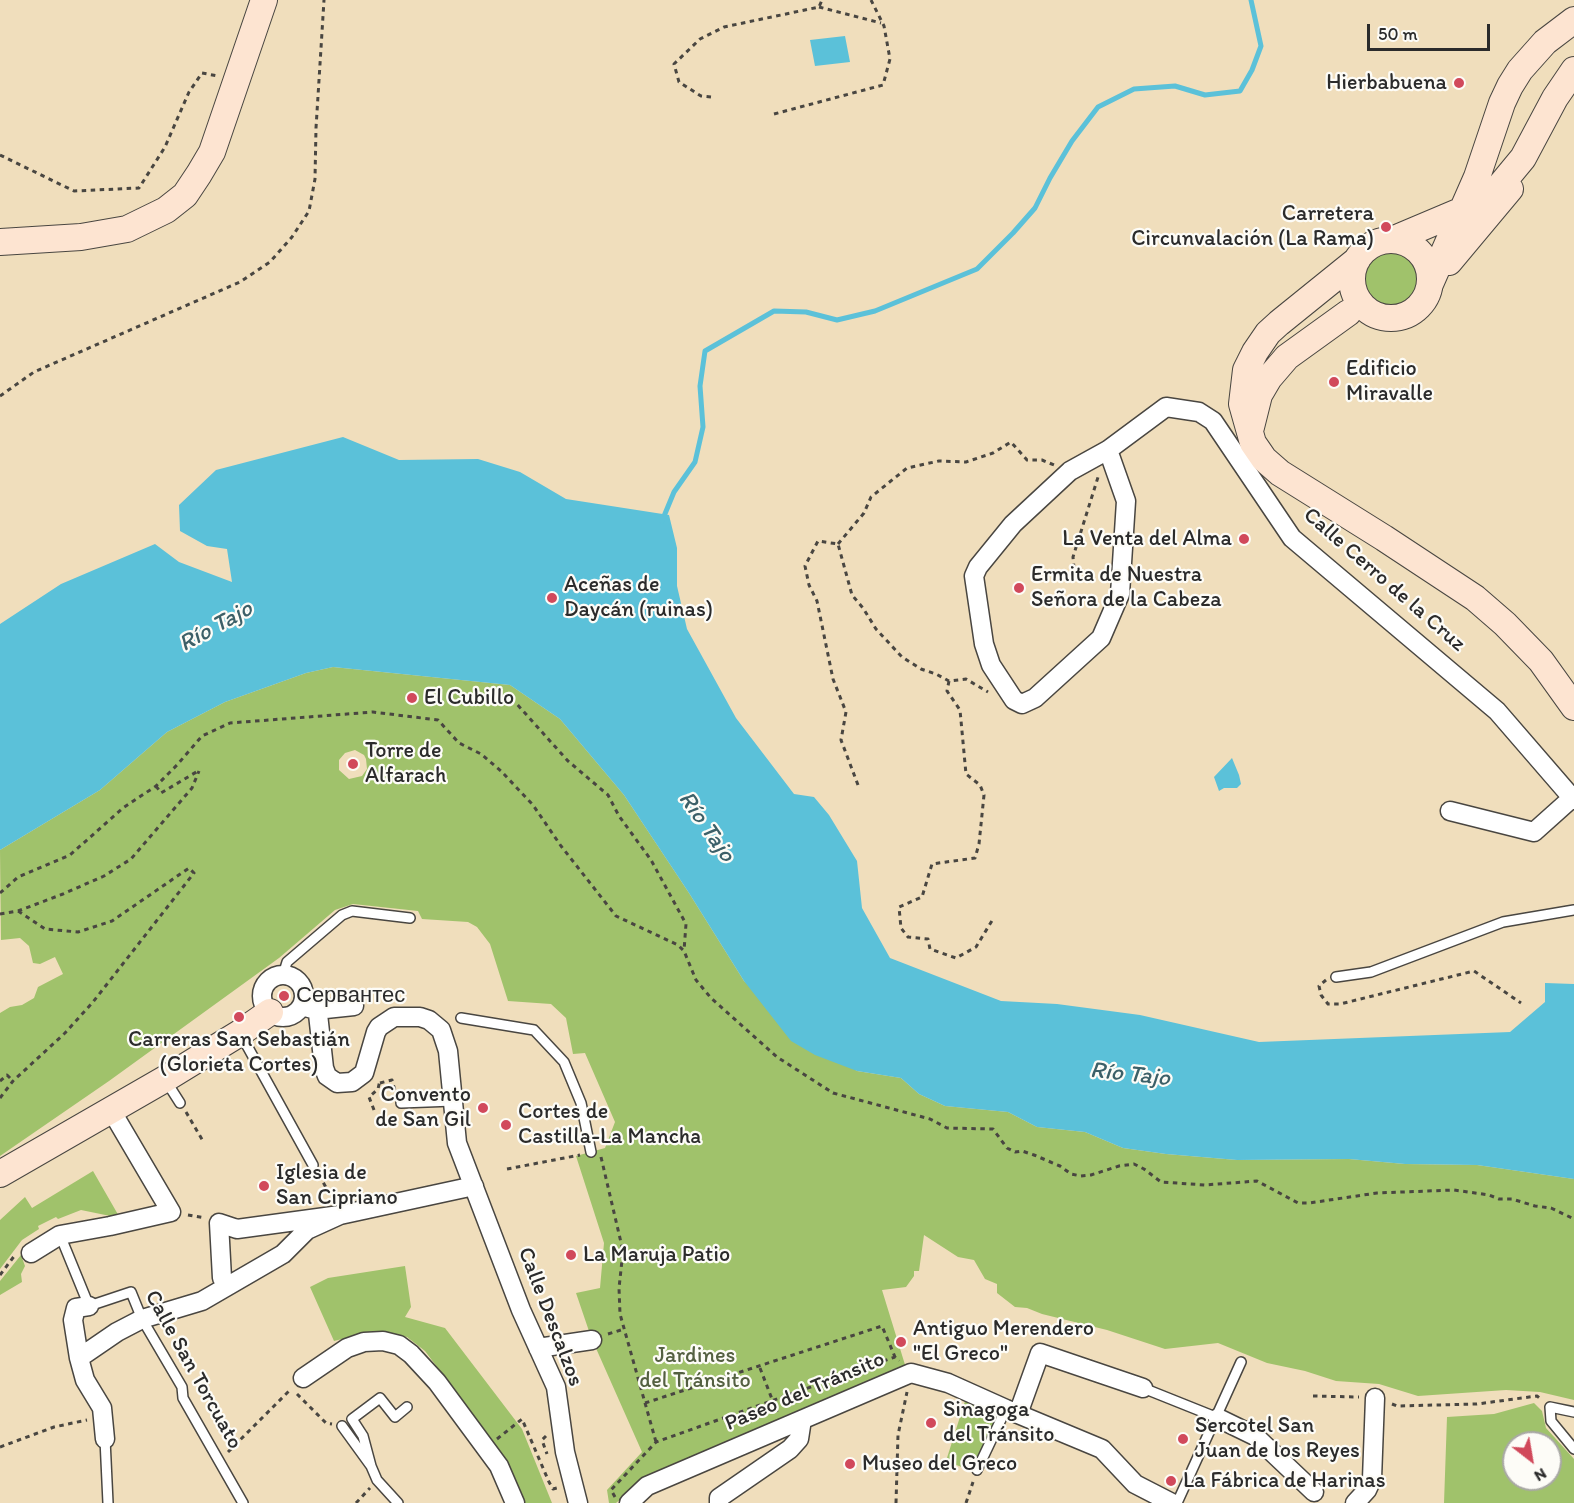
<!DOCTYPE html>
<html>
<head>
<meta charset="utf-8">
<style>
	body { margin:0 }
	#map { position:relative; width:1574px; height:1503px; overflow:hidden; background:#f0debc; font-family:Itim,sans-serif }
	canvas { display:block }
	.north { position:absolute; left:1502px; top:1431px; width:60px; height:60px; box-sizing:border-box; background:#fdfcf7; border:2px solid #a9a8a5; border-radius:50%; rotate:149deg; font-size:16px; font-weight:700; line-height:24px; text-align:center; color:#2b2b2b }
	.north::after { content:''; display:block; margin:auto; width:21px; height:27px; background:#d1495b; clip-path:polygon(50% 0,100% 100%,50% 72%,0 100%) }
	.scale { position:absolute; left:1367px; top:24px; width:123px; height:27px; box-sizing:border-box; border:3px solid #2b2b2b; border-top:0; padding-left:8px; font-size:18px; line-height:21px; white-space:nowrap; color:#2b2b2b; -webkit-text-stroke:4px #fdfcf7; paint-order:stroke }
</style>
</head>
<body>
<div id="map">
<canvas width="1574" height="1503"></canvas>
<div class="north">N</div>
<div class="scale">50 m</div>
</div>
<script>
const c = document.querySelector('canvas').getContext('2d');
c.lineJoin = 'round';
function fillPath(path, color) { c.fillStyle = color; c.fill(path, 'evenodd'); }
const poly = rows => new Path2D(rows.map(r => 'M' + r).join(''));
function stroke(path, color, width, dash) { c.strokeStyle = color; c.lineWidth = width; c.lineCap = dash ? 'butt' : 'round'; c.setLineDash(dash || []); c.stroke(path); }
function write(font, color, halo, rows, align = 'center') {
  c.font = font + ' Itim,sans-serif'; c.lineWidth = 4.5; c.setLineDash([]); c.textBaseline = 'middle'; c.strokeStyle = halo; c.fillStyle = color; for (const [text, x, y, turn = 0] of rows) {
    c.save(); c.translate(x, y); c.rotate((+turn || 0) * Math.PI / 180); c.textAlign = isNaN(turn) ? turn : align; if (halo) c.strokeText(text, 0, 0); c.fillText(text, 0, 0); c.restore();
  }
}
fillPath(poly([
	'1360 280a30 30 0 1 1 60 0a30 30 0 1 1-60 0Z',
	[333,667,510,685,560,719,624,795,689,893,744,981,857,1071,901,1078,919,1094,945,1106,1008,1112,1037,1127,1085,1132,1123,1148,1166,1154,1237,1160,1349,1159,1405,1164,1477,1165,1574,1179,1574,1400,1540,1392,1506,1390,1418,1396,1379,1384,1336,1381,1305,1371,1267,1363,1218,1343,1165,1349,1107,1330,1042,1314,1027,1308,1015,1307,997,1293,997,1284,985,1279,974,1260,958,1257,924,1235,919,1271,914,1271,914,1276,906,1287,882,1290,906,1368,642,1481,616,1503,609,1503,607,1490,642,1452,591,1337,576,1293,600,1288,604,1243,576,1156,605,1148,615,1122,585,1053,573,1054,566,1018,551,1004,508,1001,490,944,477,927,468,922,422,919,418,911,353,904,335,910,279,958,109,1081,0,1156,0,1013,10,1007,22,1005,34,998,38,987,63,974,55,957,40,964,33,963,29,946,20,938,1,940,0,850,100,790,167,732,225,702,306,673],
	[355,750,364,755,366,759,367,769,362,776,349,779,339,770,339,760,345,753],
	[93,1171,120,1218,81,1210,58,1219,56,1217,38,1226,39,1229,22,1240,0,1269,0,1220,25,1197,32,1208],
	[21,1255,25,1266,21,1274,22,1282,0,1295,0,1281],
	[405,1266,411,1307,405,1317,445,1328,522,1429,552,1503,522,1503,498,1448,425,1351,407,1337,375,1331,334,1341,310,1287,328,1278],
	[965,1401,998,1414,972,1471,946,1461],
	[1534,1403,1542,1411,1546,1428,1574,1459,1574,1503,1444,1503,1447,1417,1494,1414],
	[1514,1443,1550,1443,1550,1479,1514,1479]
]), '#a0c26b');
fillPath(poly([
	[845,36,850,62,815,66,810,40],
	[343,437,399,460,478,459,520,472,566,499,669,515,677,548,677,586,687,629,736,718,794,794,814,797,829,815,857,861,862,908,890,958,1001,1001,1057,1004,1140,1015,1259,1042,1510,1032,1545,1002,1545,983,1574,984,1574,1179,1477,1165,1405,1164,1349,1159,1237,1160,1166,1154,1123,1148,1085,1132,1037,1127,1008,1112,945,1106,919,1094,901,1078,857,1071,815,1055,791,1041,744,981,689,893,624,795,560,719,510,685,333,667,306,673,225,702,167,732,100,790,0,850,0,624,61,584,155,544,179,562,232,582,227,549,207,546,180,531,179,505,216,470],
	[1232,758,1239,775,1241,784,1237,788,1224,788,1219,791,1214,777]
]), '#5bc1d9');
stroke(poly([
	[662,521,674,492,695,462,703,427,700,386,705,351,774,311,806,312,837,320,875,311,977,269,1013,233,1035,208,1050,178,1072,141,1098,107,1134,89,1175,86,1205,95,1240,91,1252,70,1261,46,1251,0]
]), '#5bc1d9', 5);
const lane = poly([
	[283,975,287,962,342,915,352,911,410,918],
	[1336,977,1371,972,1503,922,1574,910],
	[461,1018,534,1030,564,1062,581,1103,591,1152],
	[240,1033,313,1165],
	[166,1081,180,1103],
	[401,1103,453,1101],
	[60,1235,89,1306,131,1292,142,1319,182,1387,183,1398,243,1503],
	[1143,1388,1218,1418],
	[1574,1412,1550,1407,1551,1421,1574,1449],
	[342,1426,371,1466,377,1480,398,1503],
	[105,1439,108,1503],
	[371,1466,363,1436,352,1419,380,1398,395,1417,407,1407],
	[977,1470,1006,1409],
	[1177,1503,1241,1362]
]);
const street = poly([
	[1108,450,1126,501,1120,594,1101,638,1035,698,1022,704,1014,700,991,665,984,644,974,576,978,567,1013,524,1070,471,1108,450,1166,407,1199,412,1213,421,1292,538,1497,711,1574,800],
	[1450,811,1534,832,1572,798],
	'262 996a21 21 0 1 1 42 0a21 21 0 1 1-42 0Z',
	[302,1006,316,1010,318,1014,324,1068,327,1076,337,1083,352,1082,364,1073,376,1032,379,1027,394,1017,420,1017,429,1020,441,1030,448,1051,457,1143,521,1310,556,1387,565,1452,578,1503],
	[316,1010,354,1006],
	[340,1215,474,1186],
	[31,1253,60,1235,110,1226,171,1212,111,1110],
	[89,1306,76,1308,73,1320,79,1358,85,1380,102,1408,105,1439],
	[538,1348,592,1340],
	[79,1358,117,1332,142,1319,202,1301,283,1254,307,1230,340,1215,237,1229,219,1223,222,1278],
	[303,1378,347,1348,364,1342,383,1341,399,1345,411,1354,437,1382,499,1466,515,1503],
	[1018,1414,1040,1353,1143,1388],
	[1218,1418,1255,1436,1314,1492],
	[629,1503,647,1486,911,1373,948,1383,1006,1409,1102,1449,1135,1484,1172,1503],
	[719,1503,719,1498,790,1449,799,1439,801,1426,799,1421],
	[1355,1503,1367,1490,1372,1479,1375,1398]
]);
const secondary = poly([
	[1392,240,1463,210,1499,187,1523,158,1555,98,1574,70],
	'1352 279a39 39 0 1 1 78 0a39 39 0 1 1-78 0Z',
	[0,242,81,237,127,229,166,210,185,195,199,174,212,152,264,0],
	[1357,260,1279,323,1268,333,1255,352,1246,370,1242,404,1253,443,1264,459,1280,473,1384,538,1475,598,1505,624,1541,661,1574,707],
	[1449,262,1510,189],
	[1430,284,1477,177,1502,103,1510,86,1520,70,1545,42,1574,20],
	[1251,427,1259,395,1269,378,1287,357,1348,313],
	[0,1174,165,1079,240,1033,270,1012]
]);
stroke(lane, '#494641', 12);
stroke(street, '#494641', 21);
stroke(secondary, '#494641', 28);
stroke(poly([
	[819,7,881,23],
	[711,97,701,96,679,82,674,64,700,39,724,27,819,7,822,0],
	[774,114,883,85,890,59,884,26,871,0],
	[0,155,74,191,139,188,165,147,189,92,202,73,218,76],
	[0,396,34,372,240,282,270,262,292,237,309,211,315,179,316,128,324,0],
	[838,544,864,513,871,497,907,468,939,461,966,462,993,453,1011,442,1027,460,1042,460,1054,465],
	[1074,568,1073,557,1099,474],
	[949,681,947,691,960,710,966,774,980,785,984,795,979,844,975,858,932,864,922,897,899,907,901,928,908,937,928,939,930,949,956,958,976,947,993,919],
	[457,703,502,698,515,702,568,761,608,795,619,816,651,860,686,924,684,951],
	[858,785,841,740,846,712,833,679,817,601,809,585,805,566,818,541,838,544,852,595,863,608,876,629,902,657,921,669,936,674,949,681,966,679,988,692],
	[156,786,161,793,198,771],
	[0,893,18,877,70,855,123,808,156,786,177,765,202,736,230,723,373,712,438,720,459,743,481,754,501,771,533,805,561,846,616,916,678,945,684,951,696,980,711,998,777,1057,833,1093,930,1119,947,1128,993,1129,1007,1148,1015,1152,1022,1151,1034,1155,1060,1166,1071,1174,1081,1176,1091,1175,1119,1166,1134,1164,1144,1169,1161,1182,1205,1185,1257,1181,1298,1203,1309,1203,1377,1193,1454,1190,1489,1195,1499,1199,1512,1199,1535,1206,1551,1208,1574,1219],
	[0,914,18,911,63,894,104,876,131,859,192,788,199,771],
	[1326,980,1319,986,1321,995,1328,1004,1340,1004,1474,971,1521,1003],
	[0,1081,7,1075,13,1081],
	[380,1083,392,1080,396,1094],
	[0,1098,13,1081,65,1033,93,1002,194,873,189,868,112,921,78,932,45,929,18,911],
	[374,1110,369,1097,378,1089,380,1080],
	[186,1112,203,1141],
	[601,1157,623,1251,619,1288,620,1314,656,1442],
	[507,1169,580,1155],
	[319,1175,333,1200],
	[188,1215,205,1218],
	[0,1275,15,1255],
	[608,1334,624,1329],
	[760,1368,777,1412],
	[297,1394,326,1423,332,1424],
	[1313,1396,1359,1397],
	[645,1403,882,1326,895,1357],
	[1392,1404,1397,1406,1477,1404,1537,1396,1542,1400],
	[546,1436,542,1440,547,1454],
	[497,1439,522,1419,549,1482,553,1489,557,1488],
	[0,1447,54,1427,87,1420],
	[228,1452,291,1389],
	[615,1497,611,1490,656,1442,895,1357,899,1361],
	[356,1503,370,1488],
	[896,1503,898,1435,907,1392],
	[966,1503,973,1482]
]), '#494641', 3, [4.5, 4.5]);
stroke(lane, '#fff', 9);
stroke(street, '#fff', 18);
stroke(secondary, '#fde4d1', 26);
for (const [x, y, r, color] of [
	[1459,83,6,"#d1495b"],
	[1386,227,6,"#d1495b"],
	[1334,382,6,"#d1495b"],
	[1244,539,6,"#d1495b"],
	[1019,588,6,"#d1495b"],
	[552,598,6,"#d1495b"],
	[412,698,6,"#d1495b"],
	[353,764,6,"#d1495b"],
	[284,996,6,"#d1495b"],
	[239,1017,6,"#d1495b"],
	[483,1108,6,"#d1495b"],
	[506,1125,6,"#d1495b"],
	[264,1186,6,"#d1495b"],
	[571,1255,6,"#d1495b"],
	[901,1342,6,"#d1495b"],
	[931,1423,6,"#d1495b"],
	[1183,1439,6,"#d1495b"],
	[850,1464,6,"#d1495b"],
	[1171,1481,6,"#d1495b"]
]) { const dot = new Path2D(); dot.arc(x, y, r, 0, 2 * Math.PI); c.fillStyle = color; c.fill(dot); stroke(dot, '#fdfcf7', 2); }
write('22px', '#2b2b2b', '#fdfcf7', [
	["Hierbabuena",1447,83,"right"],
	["Carretera",1374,214,"right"],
	["Circunvalación (La Rama)",1374,239,"right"],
	["Edificio",1346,369],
	["Miravalle",1346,394],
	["La Venta del Alma",1232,539,"right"],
	["Ermita de Nuestra",1031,575],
	["Señora de la Cabeza",1031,600],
	["Aceñas de",564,585],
	["Daycán (ruinas)",564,610],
	["El Cubillo",424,698],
	["Torre de",365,751],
	["Alfarach",365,776],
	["Сервантес",296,996],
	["Carreras San Sebastián",239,1040,"center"],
	["(Glorieta Cortes)",239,1065,"center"],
	["Convento",471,1095,"right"],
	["de San Gil",471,1120,"right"],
	["Cortes de",518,1112],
	["Castilla-La Mancha",518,1137],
	["Iglesia de",276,1173],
	["San Cipriano",276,1198],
	["La Maruja Patio",583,1255],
	["Antiguo Merendero",913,1329],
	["\"El Greco\"",913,1354],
	["Sinagoga",943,1410],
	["del Tránsito",943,1435],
	["Sercotel San",1195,1426],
	["Juan de los Reyes",1195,1451],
	["Museo del Greco",862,1464],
	["La Fábrica de Harinas",1183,1481]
], 'left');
write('22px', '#2b2b2b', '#fdfcf7', [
	["Calle Cerro de la Cruz",1384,580,41],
	["Calle Descalzos",550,1317,69],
	["Calle San Torcuato",193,1370,61],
	["Paseo del Tránsito",805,1392,-23]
]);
write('22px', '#546041', '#fdfcf7', [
	["Jardines",695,1356],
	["del Tránsito",695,1381]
]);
write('italic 24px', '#3c6068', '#fdfcf7', [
	["Río Tajo",216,627,-29],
	["Río Tajo",706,827,55],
	["Río Tajo",1130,1075,6]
]);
</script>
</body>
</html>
